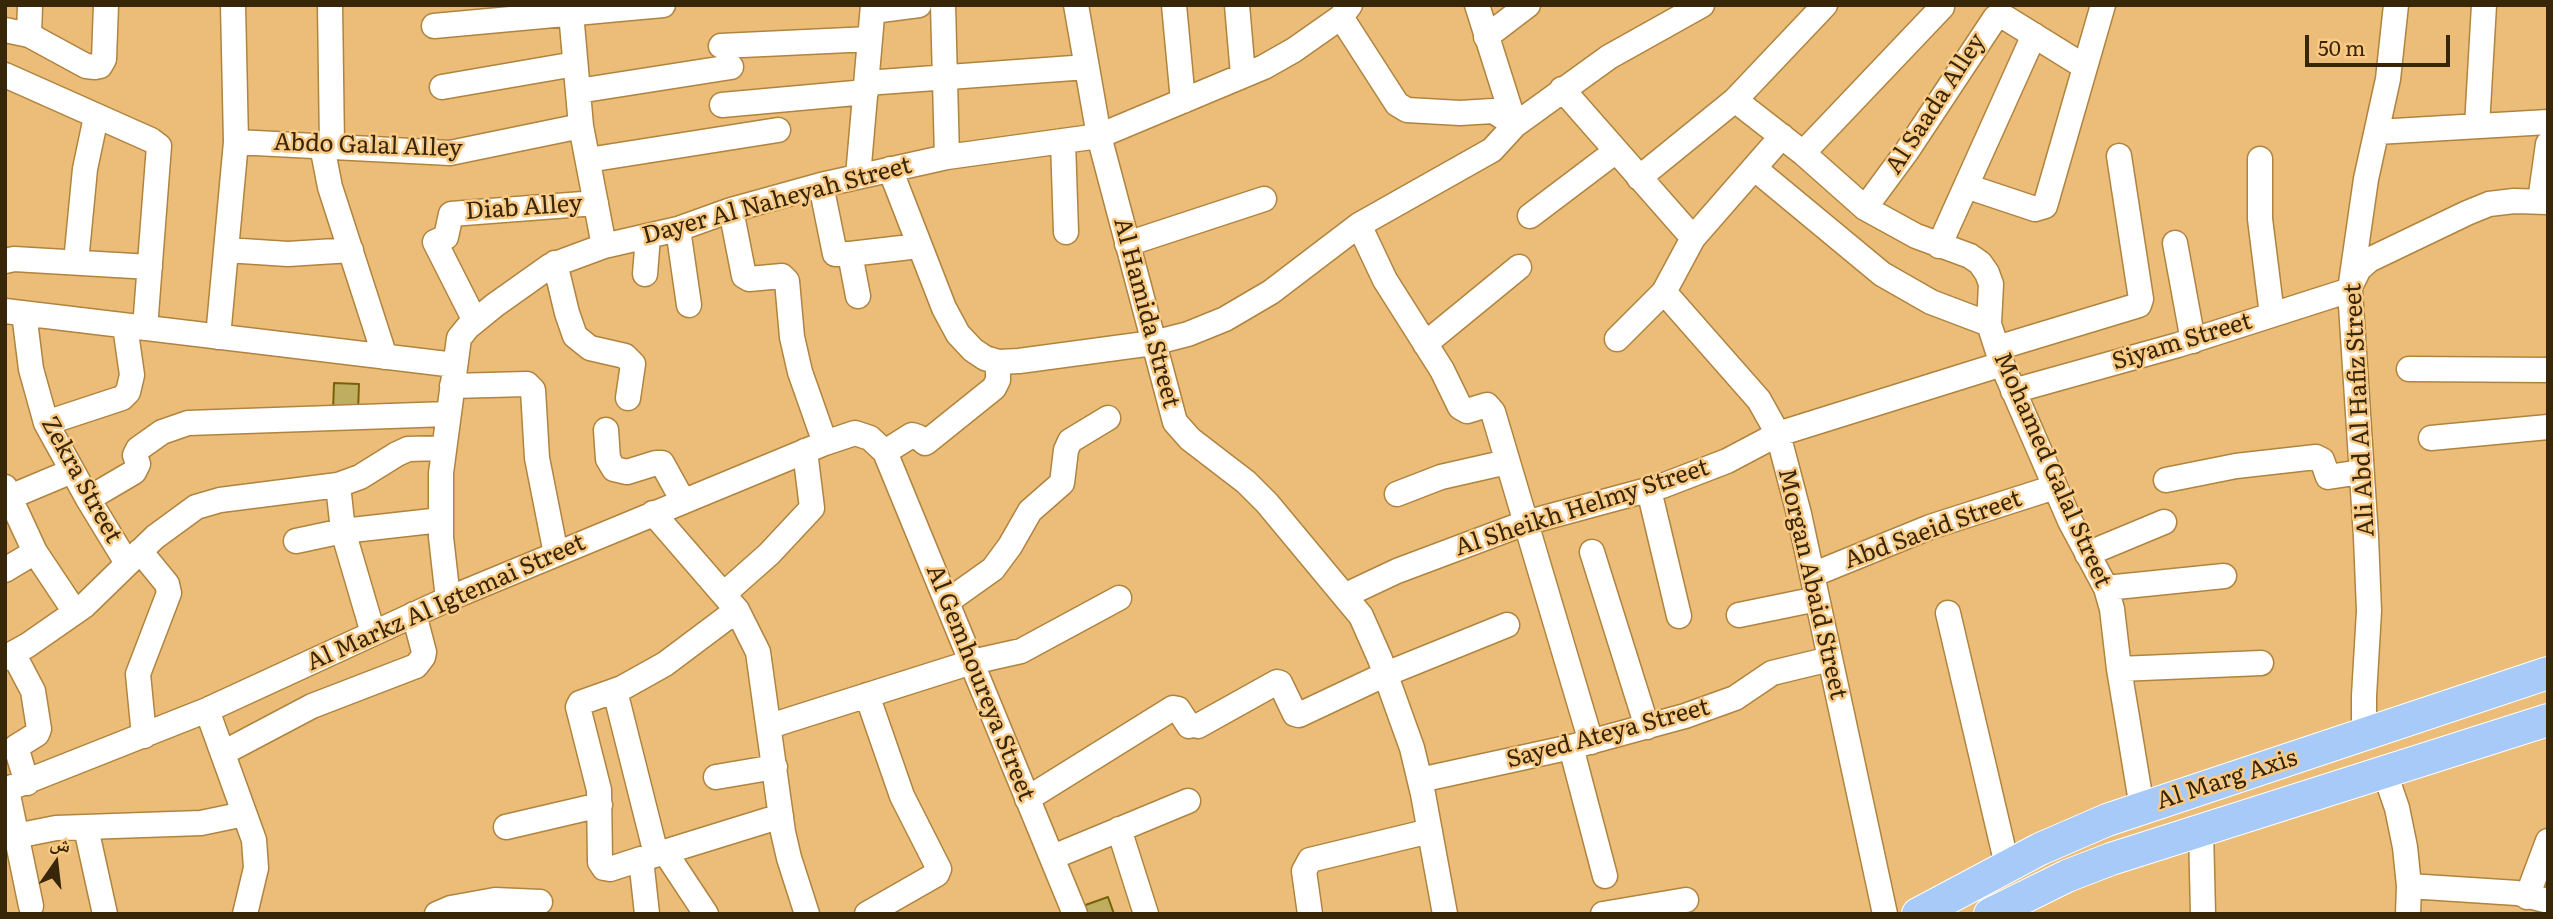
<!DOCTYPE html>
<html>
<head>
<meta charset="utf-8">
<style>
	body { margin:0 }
	#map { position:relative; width:2553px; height:919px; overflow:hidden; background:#ebbd78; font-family:Literata,"Noto Naskh Arabic",serif }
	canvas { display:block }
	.frame { position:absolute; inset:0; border:7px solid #382609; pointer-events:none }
	.north { position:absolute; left:21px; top:828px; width:70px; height:70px; -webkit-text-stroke:5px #f9ca85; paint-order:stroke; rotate:14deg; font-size:19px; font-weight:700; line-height:28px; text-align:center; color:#382609 }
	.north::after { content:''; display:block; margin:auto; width:24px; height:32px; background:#382609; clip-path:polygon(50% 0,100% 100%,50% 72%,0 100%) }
	.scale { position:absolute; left:2305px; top:35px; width:145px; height:32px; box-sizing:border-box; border:4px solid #382609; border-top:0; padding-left:9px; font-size:21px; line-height:24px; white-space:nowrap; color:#382609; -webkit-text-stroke:5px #f9ca85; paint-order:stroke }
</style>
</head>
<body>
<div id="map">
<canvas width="2553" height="919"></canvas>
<div class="frame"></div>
<div class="north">ش</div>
<div class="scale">50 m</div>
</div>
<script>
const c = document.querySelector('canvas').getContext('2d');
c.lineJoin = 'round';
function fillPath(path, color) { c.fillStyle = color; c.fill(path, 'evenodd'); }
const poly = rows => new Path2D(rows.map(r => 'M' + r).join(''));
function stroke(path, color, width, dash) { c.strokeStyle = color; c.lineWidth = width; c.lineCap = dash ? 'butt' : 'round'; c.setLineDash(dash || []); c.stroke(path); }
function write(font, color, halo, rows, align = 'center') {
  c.font = font + ' Literata,serif'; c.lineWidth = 5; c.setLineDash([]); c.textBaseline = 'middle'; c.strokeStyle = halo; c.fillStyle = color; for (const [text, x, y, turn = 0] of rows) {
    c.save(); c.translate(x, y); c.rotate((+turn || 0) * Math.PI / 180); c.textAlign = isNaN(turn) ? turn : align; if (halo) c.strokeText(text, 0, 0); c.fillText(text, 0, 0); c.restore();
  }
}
const building = poly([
	[334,383,359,384,358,412,333,411,334,383],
	[1108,897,1114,914,1079,914,1077,908,1108,897]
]);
fillPath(building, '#c0ae60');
stroke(building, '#756306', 2);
const minor = poly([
	[330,5,332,146],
	[943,5,947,157],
	[1076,5,1099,136,1175,422,1190,439,1246,482,1267,503,1361,616,1380,659,1412,748,1423,794,1445,914],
	[1174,5,1183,101],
	[1237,5,1243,75],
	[1477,5,1515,125],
	[873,11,919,5],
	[571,13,581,126,604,246],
	[1341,17,1397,104,1407,110,1460,113,1493,111,1515,125],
	[434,26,663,5],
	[5,30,29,35,86,66,95,67,100,66,104,59,106,5],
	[29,35,30,5],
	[1486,37,1528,5],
	[721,46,870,39],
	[5,75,151,140,159,146,145,328],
	[866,83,1087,67],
	[442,87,575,64],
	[1562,89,1693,238],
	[578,91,731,67],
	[1735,100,1803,153,1865,208,1916,236,1970,256,1980,263,1987,273,1991,284,1989,324,2002,364,2070,521,2106,588,2112,609,2119,669,2142,808],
	[722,105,866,92],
	[2477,126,2484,5],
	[2377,132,2548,122],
	[1063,141,1066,232],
	[236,142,450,153,581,126],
	[322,146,330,187,385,357],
	[1803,153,1942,7],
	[2260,159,2260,219,2272,315],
	[588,160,778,130],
	[1754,168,1882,274,1931,302,1989,324],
	[890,169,944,308,958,334,973,350,985,358,998,362,1019,361,1153,343,1188,334,1225,319,1271,292,1359,225,1492,150,1515,125,1609,57,1702,5],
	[858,176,873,5],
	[1639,178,1735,100,1825,5],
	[821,185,835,254,850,254,858,296],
	[1966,186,2035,209,2045,206,2103,5],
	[2540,201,2548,144],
	[1865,208,1907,151,1995,18,2006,18,2085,67],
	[731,210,744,276,749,279,782,276,787,281,792,337,800,372,825,443],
	[1530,216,1616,151],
	[1359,225,1385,280,1442,370,1460,407,1467,411,1487,405,1493,412,1591,742],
	[678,229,689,305],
	[2175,243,2193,341],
	[1127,244,1264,199],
	[1939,246,2034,35],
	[226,250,288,254,351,250],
	[850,254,919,246],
	[5,261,14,259,150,267],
	[76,262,85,169,96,117],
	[555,263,567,313,575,336,590,348,625,356,633,364,628,398],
	[645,274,648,237],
	[2352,283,2359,269,2369,260,2467,213,2489,204,2514,201,2548,202],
	[1664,292,1759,400,1778,434,1799,514,1885,914],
	[5,311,455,365],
	[24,313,31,369,46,423,88,499,127,563],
	[475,321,435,242,446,237,451,214,596,203],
	[218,337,236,142,233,5],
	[1617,339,1664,292,1693,238,1782,136],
	[1425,344,1519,267],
	[1997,348,2139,305,2141,299,2119,156],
	[2409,369,2548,370],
	[452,386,527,384,533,390,537,458,556,554],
	[2013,391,2178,345,2350,290],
	[46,423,122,398,128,392,132,375,125,326],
	[606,430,608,459,614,469,627,472,656,463,662,463,683,501],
	[2431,438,2548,427],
	[885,452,912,435,918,437,925,443,928,441,994,388,998,380,998,362],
	[2166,480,2236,466,2316,457,2322,460,2328,477,2361,472],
	[338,485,343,531,373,633],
	[5,487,35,552,75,612],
	[1649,490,1679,616],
	[1397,494,1441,477,1507,462],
	[10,497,72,471],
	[88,499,134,472,138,464,135,455,138,449,162,432,188,423,448,414],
	[653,513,737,610,758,652,783,832,789,858,807,914],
	[296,541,343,531,441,520],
	[140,551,167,584,169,593,138,674,144,736],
	[1592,552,1647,727],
	[2087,554,2164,522],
	[5,570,35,552],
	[1812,575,1930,527,2055,487],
	[2106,588,2224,576],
	[725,593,769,554,812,508,805,451],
	[1346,595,1397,571,1525,523,1662,486,1727,461,1778,434,2002,364],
	[448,599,441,537,441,473,459,338,468,327,495,305,550,266,604,246,678,229,731,210,821,185,947,157,1099,136,1264,67,1294,50,1341,17,1350,5],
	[948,601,993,569,1010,546,1030,511,1062,483,1066,450,1070,441,1108,418],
	[1948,613,2007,865],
	[1739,615,1817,599],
	[13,653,33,691,39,729,37,734,16,747,27,783],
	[5,658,28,645,84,606,155,537,196,507,220,500,338,485,360,477,397,454,408,449,443,448],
	[2119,669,2261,663],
	[615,691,656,854],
	[867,695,902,796,939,869,937,874,867,914],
	[207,710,254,840,256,868,245,914],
	[770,726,972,662,1021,651,1119,598],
	[1198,726,1277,682,1280,683,1295,714,1299,715,1386,674,1507,625],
	[2364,734,2364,696,2369,611,2366,537,2350,290,2366,179,2388,79,2396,5],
	[1571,747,1605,876],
	[223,753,312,706,416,666,423,657,424,652,414,614],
	[2385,773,2397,808,2405,847,2409,886,2408,914],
	[716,777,775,767],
	[1420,780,1571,747,1685,716,1735,698,1772,673,1830,659],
	[5,790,207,710,448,599,825,443,855,433,870,438,885,452,1075,914],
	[7,790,31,906],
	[1027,799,1173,708,1178,709,1189,726],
	[506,827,600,805],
	[86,828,105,914],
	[1119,829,1146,914],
	[2201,830,2203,914],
	[16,836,56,828,201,823,244,814],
	[665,852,706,914],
	[1053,857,1188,801],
	[642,859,781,816],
	[2409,886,2517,893,2548,901],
	[2527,897,2548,841],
	[437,914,451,908,495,900,540,902],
	[647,914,641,859,610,869,604,868,600,862,599,790,578,707,580,703,622,688,665,664,737,610],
	[1310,914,1304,871,1310,860,1430,831],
	[1603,914,1686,900]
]);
const major = poly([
	[1918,914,2040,849,2107,820,2548,673],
	[1990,914,2067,876,2111,859,2548,720]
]);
stroke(minor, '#b0843f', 27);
stroke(major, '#fff', 34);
stroke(minor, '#fff', 24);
stroke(major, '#a7caf8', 32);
write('24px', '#382609', '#f9ca85', [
	["Al Saada Alley",1936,104,-57],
	["Abdo Galal Alley",368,146,2],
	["Dayer Al Naheyah Street",777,201,-15],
	["Diab Alley",524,208,-4],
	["Al Hamida Street",1146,313,75],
	["Siyam Street",2182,342,-17],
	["Ali Abd Al Hafiz Street",2360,410,-93],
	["Mohamed Galal Street",2052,470,66],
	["Zekra Street",81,480,61],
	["Al Sheikh Helmy Street",1582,508,-18],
	["Abd Saeid Street",1933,530,-20],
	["Morgan Abaid Street",1812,584,77],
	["Al Markz Al Igtemai Street",446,603,-24],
	["Al Gemhoureya Street",980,683,68],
	["Sayed Ateya Street",1608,734,-15],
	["Al Marg Axis",2227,780,-18]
]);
</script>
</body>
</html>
